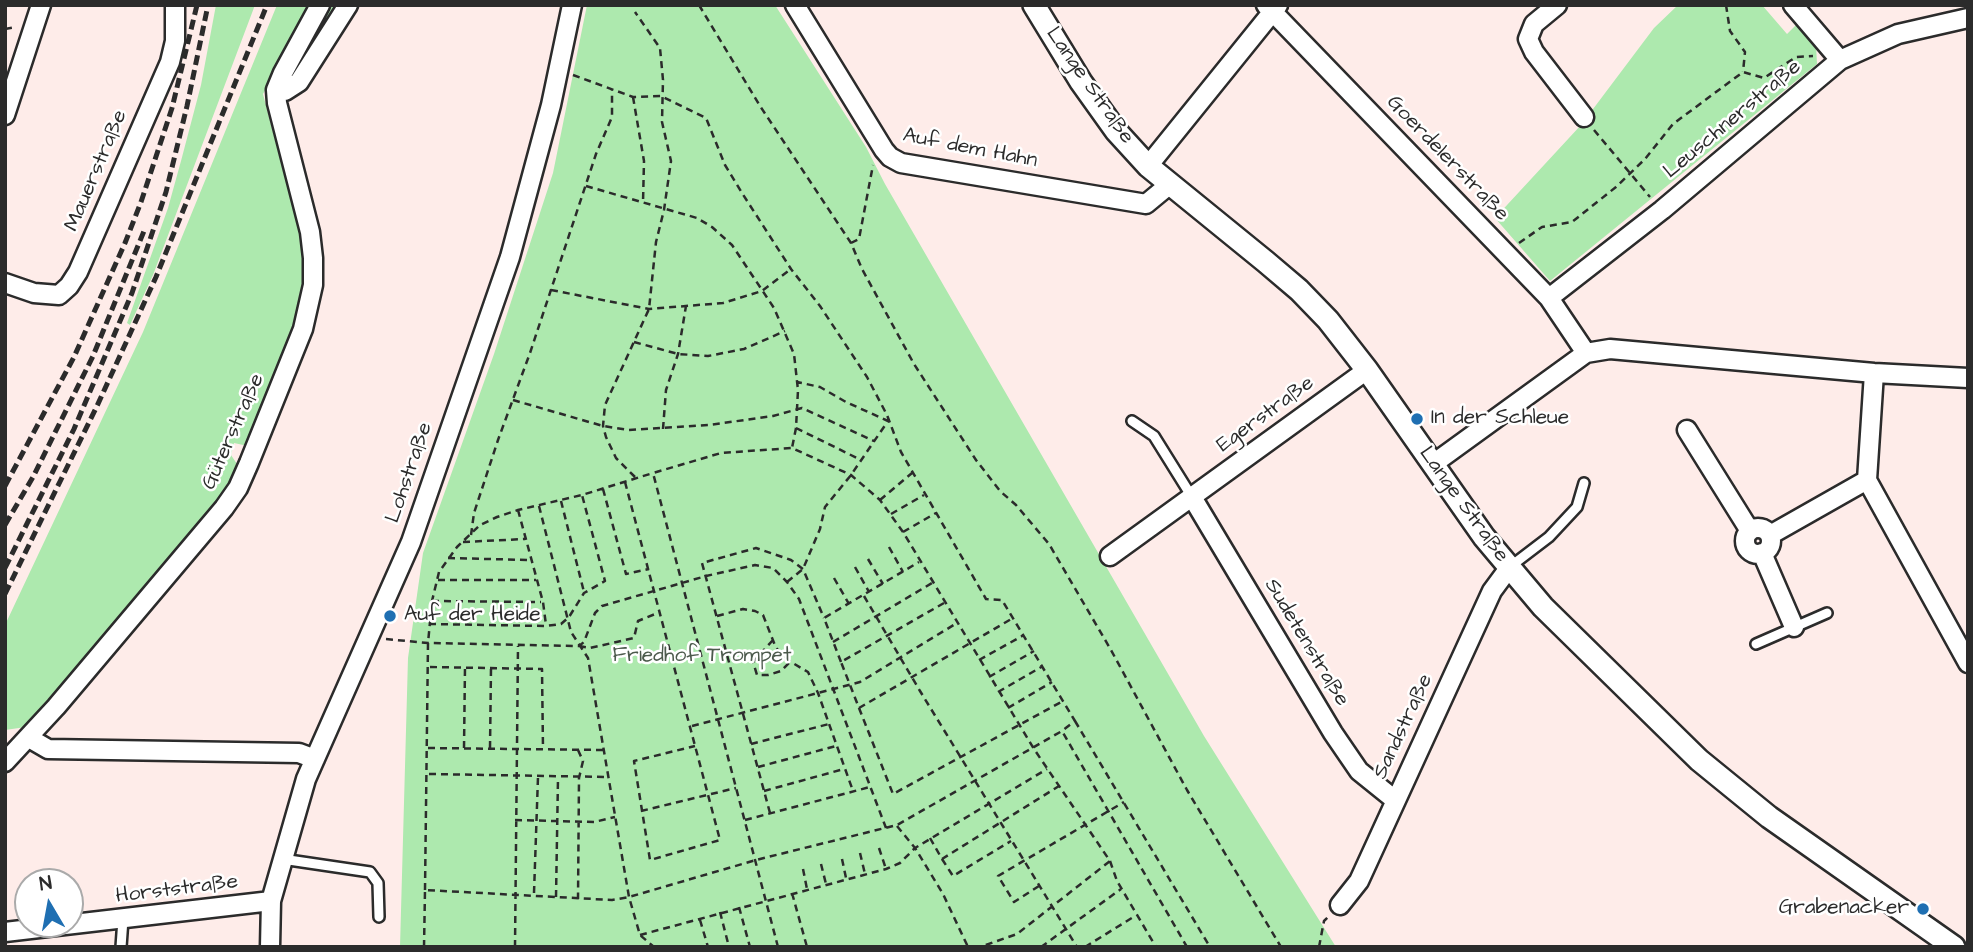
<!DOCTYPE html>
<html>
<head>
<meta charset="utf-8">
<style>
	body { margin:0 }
	#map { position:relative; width:1973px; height:952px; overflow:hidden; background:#feece9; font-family:"Architects Daughter",sans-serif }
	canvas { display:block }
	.frame { position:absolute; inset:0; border:7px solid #2b2b2b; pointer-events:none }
	.north { position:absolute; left:14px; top:868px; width:70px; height:70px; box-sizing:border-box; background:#fff; border:2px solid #aaa; border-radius:50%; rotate:350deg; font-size:19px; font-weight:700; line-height:28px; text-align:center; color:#2b2b2b }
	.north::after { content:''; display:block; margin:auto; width:24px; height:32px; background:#1f6fb2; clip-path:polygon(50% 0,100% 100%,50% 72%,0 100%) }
</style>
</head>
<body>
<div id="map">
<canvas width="1973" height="952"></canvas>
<div class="frame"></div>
<div class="north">N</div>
</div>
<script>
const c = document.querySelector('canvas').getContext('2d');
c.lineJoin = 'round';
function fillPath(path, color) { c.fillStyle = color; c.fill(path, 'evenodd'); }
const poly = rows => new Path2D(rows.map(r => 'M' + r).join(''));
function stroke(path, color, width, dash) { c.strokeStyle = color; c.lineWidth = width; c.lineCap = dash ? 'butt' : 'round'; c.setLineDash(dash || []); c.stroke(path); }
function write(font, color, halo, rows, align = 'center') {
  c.font = font + ' "Architects Daughter",sans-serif'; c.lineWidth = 5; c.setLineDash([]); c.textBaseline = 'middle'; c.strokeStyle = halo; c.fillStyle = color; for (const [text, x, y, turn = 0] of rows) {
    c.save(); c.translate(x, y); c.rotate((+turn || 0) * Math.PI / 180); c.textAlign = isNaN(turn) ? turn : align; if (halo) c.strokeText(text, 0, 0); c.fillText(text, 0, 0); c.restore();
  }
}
fillPath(poly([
	[216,5,255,5,153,275,130,325,127,323,168,208,181,161,201,85],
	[277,5,311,5,263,94,305,254,303,291,290,341,275,373,248,446,234,443,231,455,237,464,237,473,232,488,79,674,26,727,5,730,5,625,143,332],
	[328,5,342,5,291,83,288,78],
	[587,5,775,5,866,147,885,184,1204,736,1336,947,400,947,408,658,423,553,494,354,553,173],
	[1678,5,1762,5,1787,34,1797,24,1816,45,1817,64,1550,281,1495,218,1581,125,1654,28]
]), '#ade9ae');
const service = poly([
	[1132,421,1154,436,1192,497],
	[1511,566,1549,537,1577,507,1584,483],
	[1756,644,1827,613],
	[282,859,370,872,378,883,379,917],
	[121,947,123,919]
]);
const minor = poly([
	[795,5,884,150,890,157,901,163,1146,204,1169,185],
	[1266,5,1549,298,1586,353],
	[1557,5,1534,24,1528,39,1534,52,1584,117],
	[1793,5,1840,60],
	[276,90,285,91,299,82,348,5],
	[5,115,41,5],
	[1148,166,1278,5],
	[5,283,34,293,59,295,69,286,78,272,170,62,175,41,175,5],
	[1549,298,1662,210,1840,60,1898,34,1968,18],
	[1874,373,1867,480,1968,663],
	[1687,430,1750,531],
	[1433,464,1586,353,1610,349,1874,373,1968,378],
	[1192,497,1333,733,1359,771,1395,800],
	'1745 541a13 13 0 1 1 26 0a13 13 0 1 1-26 0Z',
	[1770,535,1867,480],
	[1762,553,1794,627],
	[1110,556,1367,370],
	[29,738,48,749,299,753,315,759],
	[5,762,56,707,224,508,238,488,249,463,303,329,313,285,313,258,310,232,277,103,276,90,283,73,320,5],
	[1340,905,1359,881,1492,591,1509,568],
	[5,932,271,901],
	[270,947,271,901,306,779,411,542,510,257,551,105,572,5]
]);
const tertiary = poly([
	[1034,5,1081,82,1116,131,1148,166,1266,262,1299,290,1328,320,1367,370,1484,537,1543,607,1699,760,1769,817,1954,947]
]);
stroke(service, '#2b2b2b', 14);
stroke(minor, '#2b2b2b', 23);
stroke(tertiary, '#2b2b2b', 26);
stroke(poly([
	[699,5,760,106,851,243,862,269,914,364,976,460,1000,491,1016,505,1049,544,1111,650,1187,790,1281,947],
	[1726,5,1730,31,1745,52,1743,72],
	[5,29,16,27],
	[573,75,633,97,661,96,706,118,725,165,742,193,791,269,820,306,867,377,887,415,901,452,986,599,1002,600,1075,721,1062,731],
	[633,97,644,161,643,203],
	[1594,130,1650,197],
	[586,186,697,218,712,227,732,245,774,308,794,354,798,390,796,428,792,448],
	[851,243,859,239,873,165],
	[1519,243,1542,227,1572,222,1616,187,1645,159,1673,124,1743,72,1764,78,1796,57,1813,56],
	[551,290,649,309,723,303,762,291,791,269],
	[634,342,678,354,708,356,744,349,785,331],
	[513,400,603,426,629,430,709,425,773,416,802,408,874,441],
	[796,428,861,460],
	[663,429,666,390,678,354,686,306],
	[635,477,616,458,606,437,603,426,605,405,649,309,656,242,664,210,671,161,662,122,663,80,660,48,635,12],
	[625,482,720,840,650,860,634,761,695,746],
	[603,489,626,574,649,569],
	[880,500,912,473],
	[561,501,584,592],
	[539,506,571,632,588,658,629,897,640,935,654,947],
	[518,510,543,602,546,625],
	[891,514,924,495],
	[903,532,936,513],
	[471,535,474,513,498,440,530,353,596,154,612,117,612,89],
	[463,542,525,539],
	[889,547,903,572],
	[448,558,529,560],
	[868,559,883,584],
	[855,567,869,592],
	[834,578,849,604],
	[438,580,536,580],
	[787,582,803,569,820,529,825,507,851,475,888,421,846,402,820,387,797,382],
	[864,596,920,691,1077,947],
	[432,601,541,602],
	[944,603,841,662,859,708,1013,618],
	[717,616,743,609,755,611,763,615,776,648,791,662,808,672,818,693,853,791],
	[429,624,546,626,561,624,569,617,584,593,605,581,582,495],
	[386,639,428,643,579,646,584,642,595,613,602,606,706,576,755,565,773,568,787,582,799,599,886,828],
	[773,640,753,662,757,675,768,675,781,671,790,662],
	[833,642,932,583],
	[579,646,590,648,634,638,638,621,660,612],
	[979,660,1024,635],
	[841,662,824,618,919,562],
	[430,667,542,669,543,749],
	[989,677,1034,651],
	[998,692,1043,666],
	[859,708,893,794,1063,701],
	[1008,708,1052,682],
	[1075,721,1210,947],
	[692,726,860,682,957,623],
	[751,744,829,724],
	[428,748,603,750],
	[464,748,465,667],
	[490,748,491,668],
	[578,750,583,761,579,778,578,899],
	[758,767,836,746],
	[429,774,608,777],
	[764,791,844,769],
	[641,811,736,788],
	[770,813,702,563,756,548,791,560,803,569,824,618],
	[515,820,594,822,615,817],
	[745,820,870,787],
	[897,826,915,848,943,894,968,947],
	[930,838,942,859,1059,786],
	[879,848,886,869],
	[860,853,865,874],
	[842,859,846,878],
	[942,859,953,876,1011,841],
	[1110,861,1117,881,1156,947],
	[821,864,826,884],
	[803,869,807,889],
	[1039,886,1014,902,998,876,1124,802],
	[425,890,428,643,432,601,439,572,457,547,480,525,497,517,518,510,582,495,653,473],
	[534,893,538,777],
	[792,893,807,947],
	[556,897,558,778],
	[739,907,750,947],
	[720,912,729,947],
	[700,920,708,947],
	[640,935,886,869,900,863,915,848,1047,769],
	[424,947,425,890,612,900,629,897,756,860,897,825,1062,731,1187,947],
	[515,947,518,646],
	[778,947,653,473,721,453,792,448,851,475,880,500,903,532,1034,749,1110,861,1017,934,980,947],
	[1041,947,1121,889],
	[1085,947,1135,916],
	[1319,947,1324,921,1328,917]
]), '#2b2b2b', 2.5, [7, 5]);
stroke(service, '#fff', 9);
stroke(minor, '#fff', 18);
stroke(tertiary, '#fff', 21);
stroke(poly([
	[5,486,74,357,125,243,141,202,172,108,197,5],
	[5,525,33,477,93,356,144,231],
	[5,568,74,429,132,293,166,192,187,106,208,5],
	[5,594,97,406,156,277,267,5]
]), '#2b2b2b', 5, [10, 5]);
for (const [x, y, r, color] of [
	[1417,419,7,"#1f6fb2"],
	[390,616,7,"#1f6fb2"],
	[1923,909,7,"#1f6fb2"]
]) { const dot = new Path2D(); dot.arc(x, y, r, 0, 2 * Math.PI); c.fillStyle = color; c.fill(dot); stroke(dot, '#fff', 2.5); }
write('21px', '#2b2b2b', '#fff', [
	["Lange Straße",1089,86,55],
	["Leuschnerstraße",1733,120,-40],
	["Auf dem Hahn",970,149,11],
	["Goerdelerstraße",1447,159,46],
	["Mauerstraße",97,171,-67],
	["Egerstraße",1266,415,-36],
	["Güterstraße",234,432,-66],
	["Lohstraße",410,473,-71],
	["Lange Straße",1463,505,54],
	["Sudetenstraße",1306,643,59],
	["Sandstraße",1404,727,-65],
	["Horststraße",177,890,-7]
]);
write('21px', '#2b2b2b', '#fff', [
	["In der Schleue",1431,419],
	["Auf der Heide",404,616],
	["Grabenacker",1909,909,"right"]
], 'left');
write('21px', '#4c5a4c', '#fff', [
	["Friedhof Trompet",702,657]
]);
</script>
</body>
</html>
